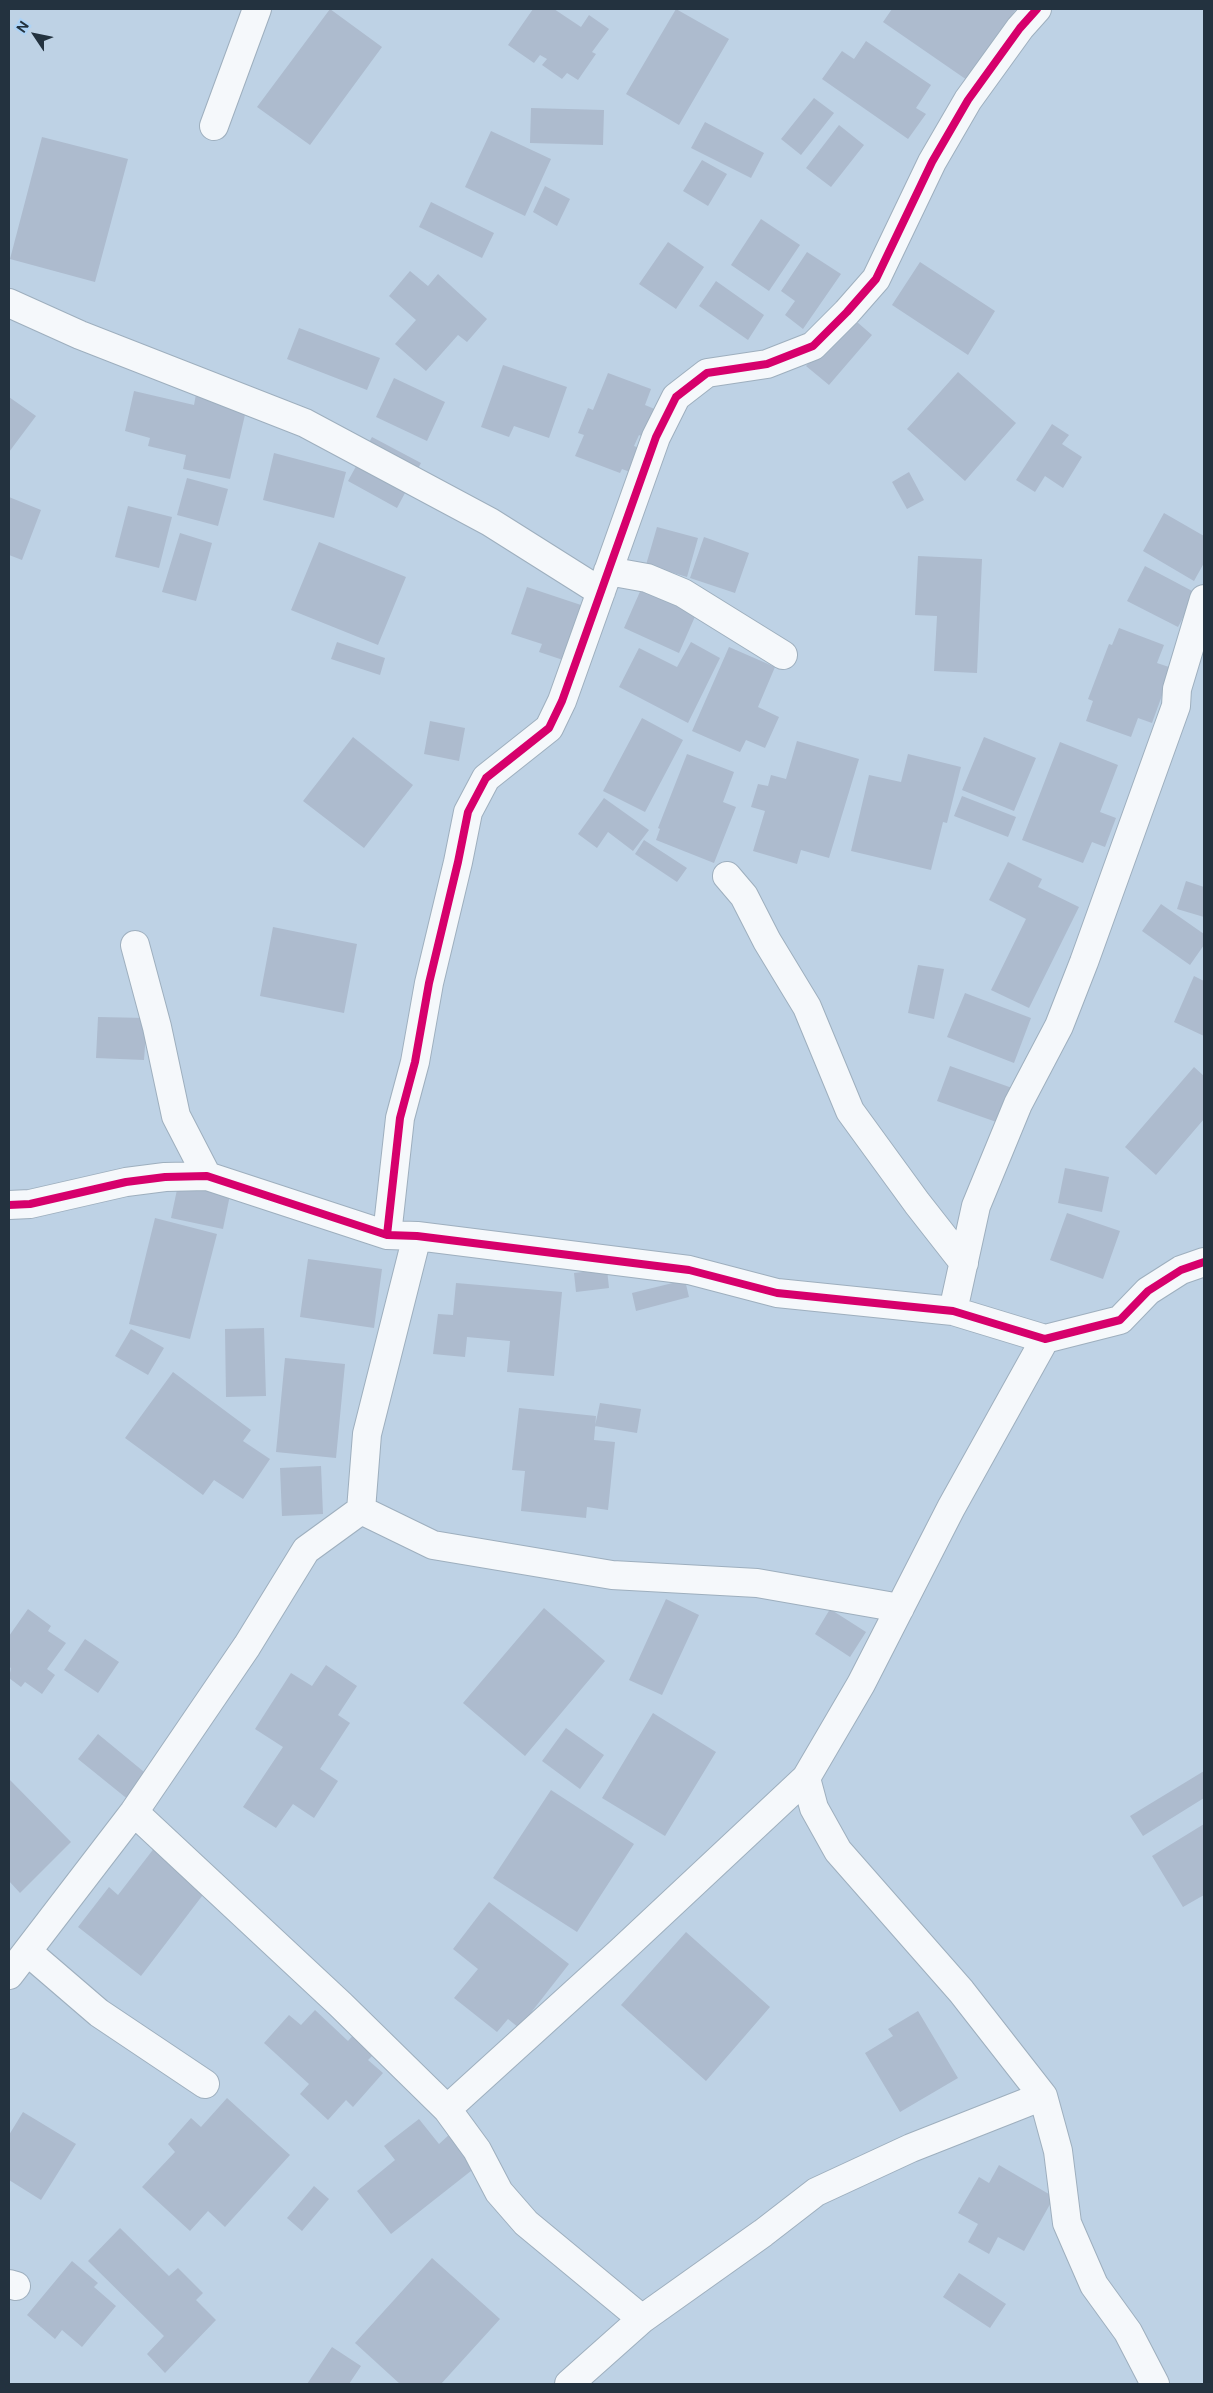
<!DOCTYPE html>
<html>
<head>
<meta charset="utf-8">
<style>
	body { margin:0 }
	#map { position:relative; width:1213px; height:2393px; overflow:hidden; background:#bed2e5; font-family:"DM Sans",sans-serif }
	canvas { display:block }
	.frame { position:absolute; inset:0; border:10px solid #23323f; pointer-events:none }
	.north { position:absolute; left:10px; top:10px; width:50px; height:50px; -webkit-text-stroke:4px #add3f6; paint-order:stroke; rotate:304deg; font-size:14px; font-weight:700; line-height:20px; text-align:center; color:#23323f }
	.north::after { content:''; display:block; margin:auto; width:18px; height:22px; background:#23323f; clip-path:polygon(50% 0,100% 100%,50% 72%,0 100%) }
</style>
</head>
<body>
<div id="map">
<canvas width="1213" height="2393"></canvas>
<div class="frame"></div>
<div class="north">N</div>
</div>
<script>
const c = document.querySelector('canvas').getContext('2d');
c.lineJoin = 'round';
function fillPath(path, color) { c.fillStyle = color; c.fill(path, 'evenodd'); }
const poly = rows => new Path2D(rows.map(r => 'M' + r).join(''));
function stroke(path, color, width, dash) { c.strokeStyle = color; c.lineWidth = width; c.lineCap = dash ? 'butt' : 'round'; c.setLineDash(dash || []); c.stroke(path); }
fillPath(poly([
	[330,9,382,47,310,145,257,107],
	[533,9,554,9,581,27,589,15,609,29,592,52,596,54,578,80,567,73,562,79,542,65,547,59,540,55,534,63,508,45],
	[676,9,729,39,679,125,626,94],
	[892,9,1016,9,967,80,883,22],
	[866,41,931,85,916,108,926,114,908,139,822,79,842,51,854,59],
	[814,98,834,113,801,155,781,139],
	[531,108,604,110,603,145,530,143],
	[705,122,764,153,751,178,691,148],
	[839,125,864,145,831,187,806,168],
	[491,131,551,159,525,216,465,187],
	[42,137,128,159,95,282,10,259],
	[702,160,727,174,708,206,683,191],
	[545,186,570,199,557,226,533,212],
	[431,202,494,233,482,258,419,227],
	[761,219,800,245,769,291,731,265],
	[668,242,704,267,676,309,639,284],
	[807,252,841,274,803,329,785,315,795,301,781,291],
	[920,262,995,311,968,355,892,305],
	[410,271,428,286,438,274,487,319,467,342,458,335,426,371,395,344,416,320,389,296],
	[716,281,764,315,748,340,699,306],
	[849,315,872,335,829,385,806,366],
	[299,328,380,358,367,390,287,359],
	[503,365,567,387,549,438,514,426,509,437,481,427],
	[958,372,1016,423,965,481,907,429],
	[608,373,651,389,645,405,657,410,646,438,639,435,634,446,639,448,630,472,622,469,620,473,575,456,584,435,578,433,588,408,593,410],
	[394,378,445,402,427,441,376,417],
	[197,389,248,402,230,479,183,469,186,455,148,446,150,438,125,431,134,391,194,405],
	[9,397,36,416,9,452],
	[1052,424,1069,435,1062,444,1082,457,1063,488,1045,476,1035,492,1016,480],
	[372,437,421,463,397,508,348,481],
	[274,453,346,472,334,518,263,500],
	[909,472,924,500,907,509,892,482],
	[187,478,228,489,218,526,177,515],
	[9,497,41,510,22,560,9,555],
	[128,506,172,517,159,568,115,557],
	[1164,513,1204,536,1204,563,1194,581,1143,551],
	[657,527,698,538,687,577,646,565],
	[180,533,212,543,196,601,162,592],
	[704,537,749,553,735,593,690,578],
	[319,542,406,577,378,645,291,610],
	[918,556,982,559,977,673,934,671,937,616,915,615],
	[1145,566,1196,593,1178,627,1127,601],
	[527,587,584,606,566,661,539,652,542,644,511,634],
	[642,587,697,612,679,653,624,628],
	[1119,628,1164,645,1157,663,1172,668,1152,723,1138,718,1131,737,1086,721,1093,701,1088,699,1109,644,1112,645],
	[337,642,385,658,380,675,331,659],
	[691,642,720,658,688,723,619,687,639,648,677,667],
	[729,647,775,667,758,707,779,717,765,748,746,740,740,752,692,731],
	[642,718,683,740,645,812,603,791],
	[430,721,465,728,459,761,424,754],
	[353,737,413,785,364,848,303,801],
	[984,737,1036,758,1014,811,962,790],
	[797,741,859,759,829,858,801,850,797,864,753,851,765,811,751,807,758,784,768,786,771,775,786,779],
	[1060,742,1118,765,1100,812,1116,818,1105,847,1092,842,1083,863,1022,840],
	[687,754,734,772,723,802,736,807,714,863,656,840,660,829,658,828],
	[908,754,961,767,947,823,943,822,931,870,851,851,869,775,901,782],
	[962,796,1016,817,1008,837,954,816],
	[604,798,649,830,633,851,608,832,597,848,578,834],
	[644,840,687,868,677,882,635,854],
	[1008,862,1042,879,1038,887,1079,907,1029,1008,991,990,1026,919,989,900],
	[1186,881,1204,887,1204,917,1177,909],
	[1161,904,1204,934,1204,945,1190,965,1142,931],
	[273,927,357,944,344,1013,260,996],
	[918,965,944,969,934,1019,908,1013],
	[1194,976,1204,981,1204,1036,1174,1022],
	[965,993,1031,1018,1014,1063,947,1037],
	[98,1017,147,1018,144,1060,96,1058],
	[950,1066,1015,1089,1002,1124,937,1101],
	[1194,1067,1204,1076,1204,1119,1156,1175,1125,1147],
	[1065,1168,1109,1177,1102,1212,1058,1203],
	[178,1185,230,1195,223,1229,171,1218],
	[1067,1213,1120,1231,1103,1279,1050,1260],
	[155,1218,217,1234,190,1339,129,1324],
	[308,1259,382,1269,374,1328,300,1317],
	[607,1269,609,1288,576,1292,574,1273],
	[685,1280,689,1297,636,1311,632,1293],
	[456,1283,562,1292,554,1376,507,1372,510,1341,467,1337,465,1357,433,1354,438,1314,453,1315],
	[264,1328,266,1396,226,1397,225,1329],
	[131,1329,164,1348,148,1375,115,1356],
	[285,1358,345,1364,336,1458,276,1452],
	[173,1372,251,1430,243,1441,270,1459,243,1499,214,1480,203,1495,125,1438],
	[600,1403,641,1409,637,1433,595,1426],
	[519,1408,596,1416,594,1440,615,1442,608,1510,587,1507,586,1518,521,1511,525,1471,512,1470],
	[321,1466,323,1514,282,1516,280,1468],
	[666,1599,699,1615,662,1695,629,1680],
	[544,1608,605,1661,525,1756,463,1703],
	[28,1609,51,1626,48,1631,66,1643,47,1669,55,1675,42,1694,25,1682,21,1687,9,1678,11,1668,9,1667,9,1636],
	[830,1609,866,1632,850,1657,815,1634],
	[85,1639,119,1662,98,1693,64,1670],
	[326,1665,357,1686,338,1715,350,1723,320,1769,338,1781,314,1818,293,1804,276,1828,243,1807,283,1747,255,1729,291,1673,312,1686],
	[653,1713,716,1752,665,1836,602,1798],
	[566,1728,604,1755,580,1789,542,1761],
	[98,1734,149,1776,130,1801,78,1759],
	[1204,1771,1204,1798,1143,1836,1130,1816],
	[9,1779,71,1842,20,1893,9,1881],
	[551,1790,634,1844,577,1932,493,1878],
	[1204,1824,1204,1895,1183,1907,1152,1856],
	[162,1838,215,1879,141,1976,78,1927,109,1887,118,1895],
	[489,1902,569,1964,519,2028,508,2019,497,2032,454,1998,478,1969,453,1949],
	[686,1932,770,2007,706,2081,621,2005],
	[315,2010,348,2041,357,2031,378,2050,368,2060,383,2073,353,2107,346,2100,328,2120,300,2094,309,2084,264,2043,289,2015,301,2025],
	[918,2011,958,2078,900,2112,865,2053,893,2036,888,2029],
	[227,2098,290,2155,225,2227,208,2211,190,2231,142,2187,175,2152,168,2144,191,2118,201,2127],
	[23,2112,76,2144,41,2200,9,2180,9,2135],
	[419,2119,439,2144,450,2134,476,2167,391,2234,357,2191,395,2160,384,2146],
	[999,2165,1054,2197,1024,2251,998,2237,989,2254,968,2242,978,2224,958,2213,979,2177,989,2183],
	[314,2186,329,2199,302,2231,287,2218],
	[120,2228,169,2276,178,2268,203,2293,196,2300,216,2320,165,2373,147,2354,164,2336,88,2261],
	[432,2258,500,2319,441,2384,400,2384,355,2343],
	[72,2261,98,2283,94,2287,116,2306,82,2347,62,2330,55,2339,27,2315],
	[959,2273,1006,2304,990,2328,943,2297],
	[332,2347,361,2366,349,2384,307,2384]
]), '#adbbce');
const minor = poly([
	[214,126,257,9],
	[9,303,80,335,305,423,490,522,601,592],
	[608,571,647,578,683,593,783,655],
	[727,876,744,896,767,941,807,1007,850,1111,917,1203,964,1263],
	[135,945,157,1027,176,1116,207,1176],
	[9,1205,30,1204,126,1182,165,1177,207,1176,387,1235,417,1236,689,1270,777,1293,953,1311,1045,1339,1120,1320,1148,1291,1181,1270,1204,1262],
	[387,1235,400,1118,415,1062,429,983,458,862,468,812,486,778,549,728,562,701,656,437,676,397,707,373,767,364,813,346,847,312,876,279,932,162,968,100,1020,28,1037,9],
	[953,1311,976,1206,1018,1104,1059,1026,1084,962,1176,706,1177,689,1204,599],
	[361,1510,433,1545,612,1575,757,1583,900,1608],
	[806,1778,814,1808,838,1851,961,1991,1043,2096,1058,2151,1067,2223,1094,2285,1128,2332,1155,2384],
	[134,1812,341,2005,447,2109,477,2150,499,2192,526,2223,642,2319],
	[28,1952,99,2013,205,2084],
	[9,1975,134,1812,247,1646,306,1550,361,1510,367,1434,417,1236],
	[447,2109,621,1951,806,1778,861,1684,951,1508,1045,1339],
	[9,2284,16,2286],
	[569,2384,642,2319,763,2233,816,2192,911,2148,1043,2096]
]);
stroke(minor, '#9eafbe', 30);
stroke(minor, '#f5f8fb', 28);
stroke(poly([
	[9,1205,30,1204,126,1182,165,1177,207,1176,387,1235,417,1236,689,1270,777,1293,953,1311,1045,1339,1120,1320,1148,1291,1181,1270,1204,1262],
	[387,1235,400,1118,415,1062,429,983,458,862,468,812,486,778,549,728,562,701,656,437,676,397,707,373,767,364,813,346,847,312,876,279,932,162,968,100,1020,28,1037,9]
]), '#d6006c', 8);
</script>
</body>
</html>
